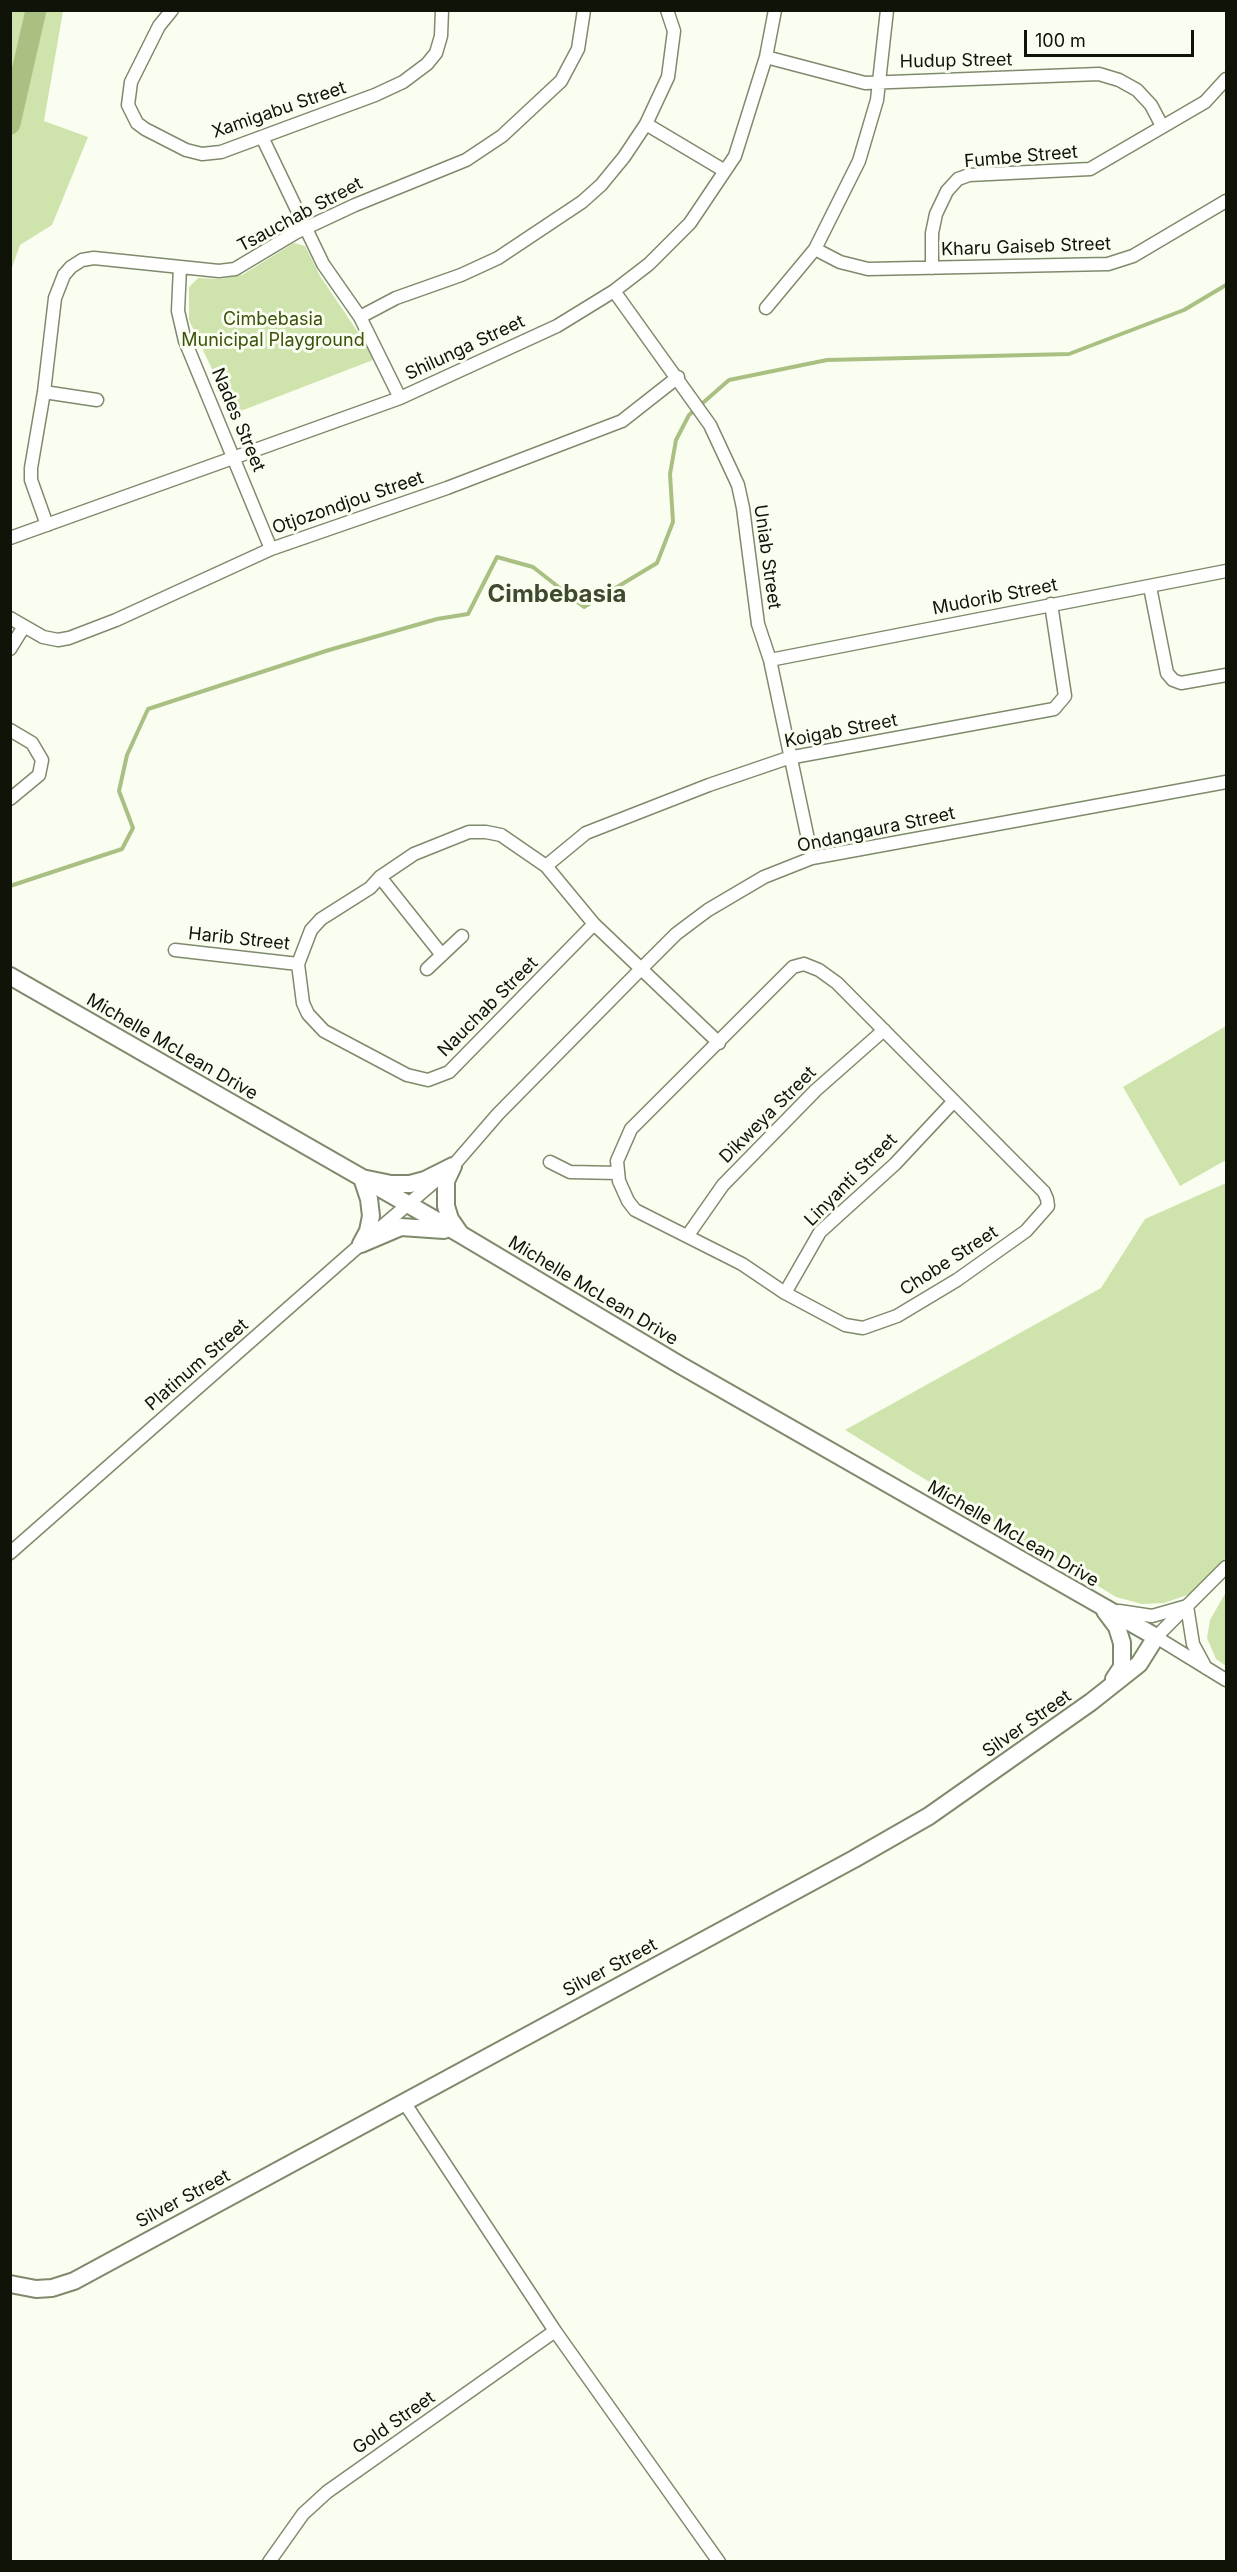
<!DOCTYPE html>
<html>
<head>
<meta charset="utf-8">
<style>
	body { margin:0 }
	#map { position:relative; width:1237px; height:2572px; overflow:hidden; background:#f9fef1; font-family:Inter,sans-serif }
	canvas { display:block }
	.frame { position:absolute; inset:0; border:12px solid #0f1308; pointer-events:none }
	.scale { position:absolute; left:1024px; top:30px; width:170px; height:27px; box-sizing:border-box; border:3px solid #0f1308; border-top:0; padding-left:8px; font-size:18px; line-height:21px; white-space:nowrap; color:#0f1308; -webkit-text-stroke:4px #f9fef1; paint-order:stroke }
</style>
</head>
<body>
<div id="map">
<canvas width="1237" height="2572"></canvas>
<div class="frame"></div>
<div class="scale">100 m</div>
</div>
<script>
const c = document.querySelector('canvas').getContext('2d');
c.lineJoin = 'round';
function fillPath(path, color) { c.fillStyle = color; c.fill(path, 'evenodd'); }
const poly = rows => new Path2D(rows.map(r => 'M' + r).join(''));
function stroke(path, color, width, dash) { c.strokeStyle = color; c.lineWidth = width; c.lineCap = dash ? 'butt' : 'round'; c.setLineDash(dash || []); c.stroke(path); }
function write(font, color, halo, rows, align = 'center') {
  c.font = font + ' Inter,sans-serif'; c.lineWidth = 6; c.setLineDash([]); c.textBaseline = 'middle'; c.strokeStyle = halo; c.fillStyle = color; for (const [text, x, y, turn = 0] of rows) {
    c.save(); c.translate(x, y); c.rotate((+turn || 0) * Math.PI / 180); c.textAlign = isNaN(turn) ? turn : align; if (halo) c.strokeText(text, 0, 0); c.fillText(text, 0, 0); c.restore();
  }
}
fillPath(poly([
	[11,10,63,11,44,121,88,137,52,225,20,245,11,270],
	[294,243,305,246,320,276,366,344,373,360,233,414,189,320,189,287,198,278,221,279,242,275],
	[1226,1026,1226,1160,1180,1186,1123,1087],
	[1226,1183,1226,1557,1190,1594,1164,1603,1142,1604,1116,1597,845,1430,1101,1288,1145,1219],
	[1226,1592,1226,1666,1216,1659,1207,1638,1210,1620]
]), '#cfe3ad');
stroke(poly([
	[10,886,122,849,133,828,119,791,127,755,148,709,329,650,437,619,468,614,497,557,533,567,584,607,657,563,673,522,670,474,676,440,689,415,729,380,827,360,1069,354,1184,310,1226,285]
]), '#aac083', 4);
stroke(poly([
	[10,124,36,10]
]), '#aac083', 21);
const street = poly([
	[172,10,159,26,131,82,128,105,137,123,145,129,186,150,202,154,221,152,375,95,403,82,427,64,436,53,441,36,442,10],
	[766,57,865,83,1099,74,1119,80,1137,90,1151,105,1162,126],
	[646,124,725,171],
	[262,137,323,264,360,317,400,398],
	[815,249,840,262,868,269,1108,264,1133,256,1226,201],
	[180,267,178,311,185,341,271,549],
	[932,268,932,233,936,214,947,191,958,179,969,175,1090,169,1205,102,1226,79],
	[614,291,710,425,738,485,743,508,758,624,770,660,812,858],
	[766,308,815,249,859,161,877,100,887,10],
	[360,317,396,298,461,275,498,258,582,202,601,185,624,157,646,124,668,77,674,31,667,10],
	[44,392,97,400],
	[47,525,31,480,31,468,44,392,55,298,64,275,71,267,82,260,94,258,219,271,235,269,295,233,355,205,466,160,502,136,561,81,578,49,584,10],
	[10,538,400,398,557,326,614,291,649,264,690,223,735,156,766,57,775,10],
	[1150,587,1167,673,1173,680,1181,683,1226,675],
	[10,618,43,637,58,640,69,638,116,620,271,549,447,488,622,421,678,377],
	[10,649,23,628],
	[770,660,1226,571],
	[10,730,32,743,42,760,39,775,10,799],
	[546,866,586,833,709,785,788,758,1054,709,1065,696,1051,604],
	[380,877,442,955],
	[594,924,449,1072,428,1080,407,1075,324,1031,308,1014,303,1003,298,964,311,930,321,919,370,888,380,877,414,854,469,832,486,832,501,835,546,866,594,924,719,1043],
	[175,950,298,964],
	[804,964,819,970,837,983,1044,1192,1047,1199,1048,1206,1026,1231,957,1280,897,1316,863,1328,845,1325,785,1293,742,1264,635,1210,628,1201,619,1181,617,1161,631,1129,793,967,804,964],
	[427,969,462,936],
	[550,1162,570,1172,618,1173],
	[688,1235,723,1185,816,1090,884,1030],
	[785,1293,820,1232,895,1164,954,1101],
	[10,1553,352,1252,453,1166,498,1114,640,970,676,934,708,910,764,877,812,858,1226,782],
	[1226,1567,1156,1637,1226,1680],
	[1119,1611,1152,1616,1187,1606,1193,1644,1206,1668],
	[404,2102,555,2331,719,2562],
	[269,2562,303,2514,327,2492,555,2331]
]);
const secondary = poly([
	[10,976,460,1234,680,1365,1156,1637,1139,1664,1091,1702,929,1816,854,1859,74,2281,52,2288,36,2289,10,2284],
	[453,1166,446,1181,446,1206,450,1219,459,1232],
	[361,1244,368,1231,371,1216,369,1199,362,1178,391,1184,410,1184,425,1180,453,1166],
	[361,1244,401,1227,444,1230],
	[1105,1611,1117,1627,1122,1643,1122,1667,1114,1679]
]);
stroke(street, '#7f8a6c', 15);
stroke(secondary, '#7f8a6c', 20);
stroke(street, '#fff', 12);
stroke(secondary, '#fff', 16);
write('18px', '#0f1308', '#f9fef1', [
	["Hudup Street",956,61,-1],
	["Xamigabu Street",279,110,-19],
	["Fumbe Street",1021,157,-5],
	["Tsauchab Street",300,215,-28],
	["Kharu Gaiseb Street",1026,247,-2],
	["Shilunga Street",465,348,-25],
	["Nades Street",238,420,67],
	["Otjozondjou Street",348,503,-19],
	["Uniab Street",767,557,82],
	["Mudorib Street",995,597,-11],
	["Koigab Street",841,731,-11],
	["Ondangaura Street",876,830,-12],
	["Harib Street",239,939,6],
	["Nauchab Street",488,1007,-45],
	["Michelle McLean Drive",172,1047,30],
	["Dikweya Street",768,1115,-45],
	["Linyanti Street",851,1180,-45],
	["Chobe Street",949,1261,-33],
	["Michelle McLean Drive",593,1291,31],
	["Platinum Street",197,1365,-41],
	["Michelle McLean Drive",1013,1534,30],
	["Silver Street",1027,1724,-35],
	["Silver Street",610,1968,-28],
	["Silver Street",183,2199,-28],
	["Gold Street",394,2423,-35]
]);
write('18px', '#3d500b', '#f9fef1', [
	["Cimbebasia",273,320],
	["Municipal Playground",273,341]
]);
write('bold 24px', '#3f492e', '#f9fef1', [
	["Cimbebasia",557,595]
]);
</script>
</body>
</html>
